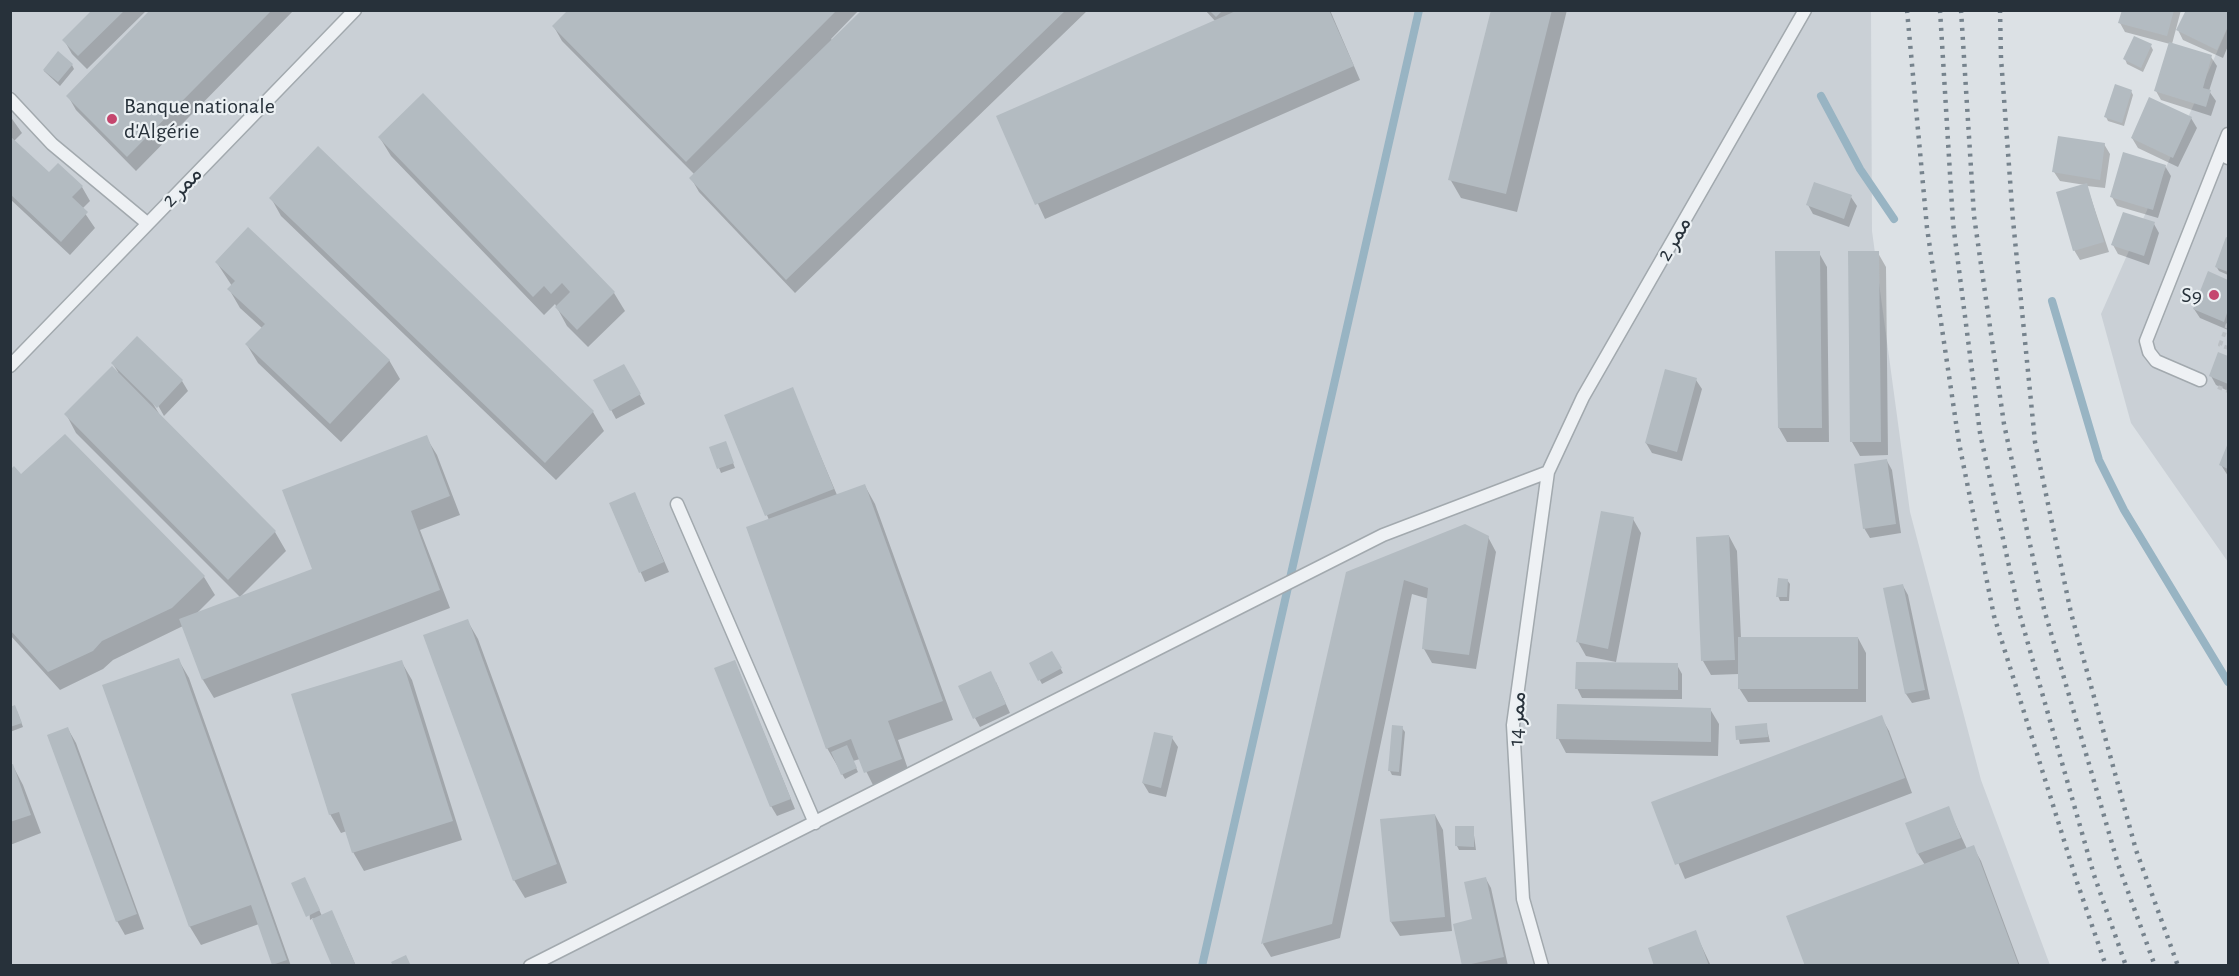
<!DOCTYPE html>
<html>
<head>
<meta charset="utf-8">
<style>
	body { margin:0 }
	#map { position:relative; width:2239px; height:976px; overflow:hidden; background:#dce1e5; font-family:"Alegreya Sans",sans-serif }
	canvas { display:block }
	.frame { position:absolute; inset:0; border:12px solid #27313a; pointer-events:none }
</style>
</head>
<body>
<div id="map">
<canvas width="2239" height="976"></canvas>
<div class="frame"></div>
</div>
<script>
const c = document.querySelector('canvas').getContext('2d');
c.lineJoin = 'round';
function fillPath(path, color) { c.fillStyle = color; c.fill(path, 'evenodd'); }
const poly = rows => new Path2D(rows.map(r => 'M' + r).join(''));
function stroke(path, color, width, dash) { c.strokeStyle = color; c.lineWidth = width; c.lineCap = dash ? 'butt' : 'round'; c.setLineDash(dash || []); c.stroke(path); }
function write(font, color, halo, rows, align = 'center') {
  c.font = font + ' "Alegreya Sans",Vazirmatn,sans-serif'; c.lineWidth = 4.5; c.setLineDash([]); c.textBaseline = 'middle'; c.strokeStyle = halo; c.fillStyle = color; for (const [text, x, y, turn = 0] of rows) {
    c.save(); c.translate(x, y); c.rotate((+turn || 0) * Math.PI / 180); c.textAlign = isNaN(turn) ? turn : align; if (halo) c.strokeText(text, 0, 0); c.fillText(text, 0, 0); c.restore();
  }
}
fillPath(poly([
	[10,11,1871,11,1872,231,1910,512,1981,780,2050,965,11,965],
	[2228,27,2228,562,2131,423,2101,314]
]), '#cad0d6');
fillPath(poly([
	[94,10,147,10,87,69,72,54,64,40],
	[152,10,294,10,136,171,76,110,68,96],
	[570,10,859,10,831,39,833,41,864,10,1088,10,795,293,699,192,691,178,694,174,562,41,554,27],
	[1205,10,1330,10,1360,80,1045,219,998,117,1216,22],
	[1492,10,1567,10,1517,212,1461,198,1450,179],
	[2123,10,2181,10,2172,44,2211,57,2217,66,2209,91,2216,101,2211,116,2161,100,2156,91,2170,44,2125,32,2120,23],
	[2187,10,2228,10,2228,46,2223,58,2183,40,2178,30],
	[2151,46,2153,50,2143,72,2127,64,2125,59],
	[72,65,74,69,60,86,44,71],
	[2131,91,2133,95,2124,126,2108,121,2106,117],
	[10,116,22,133,14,141,49,175,82,187,90,201,82,209,95,228,70,255,10,199],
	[2191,118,2197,128,2178,167,2138,148,2132,138],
	[380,138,614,293,625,311,588,347,567,326,555,304,544,315,391,156],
	[2104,144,2110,154,2105,188,2087,186,2109,252,2080,260,2074,250,2085,185,2060,181,2054,172],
	[318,148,593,412,604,431,556,480,281,216,271,198],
	[2165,166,2171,176,2158,218,2117,206,2112,197],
	[1851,197,1857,206,1849,227,1813,214,1808,205],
	[2154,224,2159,233,2149,265,2118,254,2113,245],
	[2227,239,2228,240,2228,275,2219,271,2216,266],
	[1819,253,1827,267,1829,442,1787,442,1779,428],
	[1878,253,1886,267,1888,455,1860,456,1852,442],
	[217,263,389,360,400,379,341,442,258,363,247,345,262,328,240,308,229,289,232,286],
	[2209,273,2228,282,2228,330,2200,318,2194,309],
	[137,338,182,381,188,391,164,416,155,400,152,402,161,417,275,532,286,551,240,597,76,433,66,414,118,372,113,364],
	[2219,354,2228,358,2228,391,2216,385,2211,376],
	[624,366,645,404,616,419,595,380],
	[1696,380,1702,389,1682,461,1652,453,1646,443],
	[792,389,837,495,865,486,875,504,953,720,898,740,911,778,876,791,860,759,853,761,858,772,845,779,827,748,769,520,726,416],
	[426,437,437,455,460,515,420,530,450,608,214,698,203,680,183,626,113,660,103,669,60,690,10,635,10,472,204,577,215,595,195,615,314,570],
	[727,447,735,468,721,473,711,448],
	[2228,447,2228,476,2221,465],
	[1887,461,1892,470,1901,533,1870,538,1864,528],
	[639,503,669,572,645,582,611,504],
	[1633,519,1641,533,1616,662,1586,656,1578,642],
	[1729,536,1737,551,1741,638,1858,638,1866,653,1866,702,1748,702,1739,688,1739,674,1711,675,1703,661],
	[1488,537,1496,552,1476,669,1432,663,1424,649,1429,599,1412,594,1340,938,1271,957,1263,944,1347,573],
	[1787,580,1790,584,1789,601,1780,601,1778,596],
	[1903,586,1908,595,1930,699,1912,703,1906,694],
	[467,620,478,639,567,883,525,898,514,880],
	[1052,653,1063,673,1042,684,1031,664],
	[178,659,189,678,291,966,274,966,259,924,201,945,190,927,104,686],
	[401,661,412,680,462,840,364,871,353,852,347,831,341,833,330,814],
	[735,662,795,809,777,816,771,806],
	[1677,665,1682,674,1682,699,1582,698,1577,688],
	[996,682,1010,713,980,727,975,718],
	[10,708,17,711,23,727,10,732],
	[1710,709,1719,724,1718,756,1566,753,1558,738],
	[1881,717,1889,731,1912,793,1685,879,1653,803],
	[1766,725,1770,742,1740,744,1736,728],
	[1402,728,1405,732,1401,776,1392,775,1390,771],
	[68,729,76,743,144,929,125,935,117,921],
	[1172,738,1178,747,1166,797,1149,793,1143,783],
	[13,766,23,785,41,833,10,845],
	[1948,808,1967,849,1973,847,1981,861,2020,966,1807,966,1925,865,1918,854],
	[1435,815,1443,830,1452,931,1400,936,1391,922],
	[1473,828,1476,850,1459,850,1457,846],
	[1486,879,1491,888,1508,966,1464,965],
	[307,883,322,916,332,912,356,966,313,918,310,920],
	[1695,932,1711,966,1656,966]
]), '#0003');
stroke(poly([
	[1821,96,1860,169,1894,219],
	[2052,301,2099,460,2124,510,2228,682],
	[1202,966,1419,10]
]), '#98b4c3', 8);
fillPath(poly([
	[92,10,125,10,78,56,62,40],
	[150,10,272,10,127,157,66,96],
	[568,10,837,10,686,162,552,26],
	[862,10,1066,10,786,280,689,178],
	[1209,10,1223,10,1216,17],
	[1238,10,1329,10,1354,66,1035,205,996,116],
	[1491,10,1552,10,1506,194,1448,180],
	[2122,10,2174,10,2167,36,2118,23],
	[2186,10,2228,10,2228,26,2217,50,2176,30],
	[2134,36,2152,44,2141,68,2123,59],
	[2169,42,2212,55,2203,88,2211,90,2206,107,2154,91],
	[58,51,73,64,58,82,43,70],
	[2115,84,2132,90,2122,123,2104,117],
	[423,93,615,292,577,330,555,307,570,292,562,283,551,294,544,286,533,297,378,137],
	[2149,97,2192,117,2173,158,2131,138],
	[10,136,49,172,58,163,83,186,72,197,88,212,61,242,10,194],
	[2058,136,2105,143,2100,180,2052,172],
	[318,146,594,411,545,463,269,198],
	[2123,152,2166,165,2153,210,2110,197],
	[1814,182,1852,195,1844,219,1806,205],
	[2087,183,2104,242,2073,251,2056,192],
	[2123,212,2155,222,2144,256,2111,245],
	[248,227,390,360,330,424,245,344,265,324,227,289,235,281,215,262],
	[2226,237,2228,238,2228,272,2215,267],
	[1775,251,1820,251,1822,428,1778,428],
	[1848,251,1879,251,1881,442,1850,442],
	[2208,271,2228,280,2228,310,2224,322,2193,309],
	[137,336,183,380,157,408,111,363],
	[2218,352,2228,356,2228,384,2209,376],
	[624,364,641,394,610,411,593,380],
	[112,366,276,531,228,580,64,414],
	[1665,369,1697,378,1677,452,1645,443],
	[793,387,834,489,765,516,724,415],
	[65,434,205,576,172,608,102,641,93,651,48,672,10,630,10,470,14,466,21,474],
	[427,435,450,496,411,511,440,590,202,680,179,619,312,569,282,490],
	[726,441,734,463,717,469,709,447],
	[2228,443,2228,469,2219,465],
	[1887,459,1896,524,1863,529,1854,464],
	[865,484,943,701,888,721,902,759,864,773,851,739,826,749,746,527],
	[635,492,664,562,639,573,609,503],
	[1601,511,1634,517,1608,649,1576,642],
	[1465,524,1489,536,1469,655,1422,649,1428,588,1404,580,1332,924,1261,944,1346,572],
	[1729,535,1735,660,1701,661,1696,537],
	[1778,578,1788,579,1787,597,1776,597],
	[1903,584,1925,690,1905,694,1883,588],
	[468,619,557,864,513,881,423,635],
	[1738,637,1858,637,1858,689,1738,689],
	[1052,651,1062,668,1038,681,1029,663],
	[179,658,287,960,272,965,251,905,189,927,102,685],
	[402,660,453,821,352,853,339,812,329,815,291,694],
	[735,660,791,799,770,807,714,668],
	[1576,662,1678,663,1678,690,1575,689],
	[991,671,1006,704,973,719,958,686],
	[1557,704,1711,708,1711,742,1556,739],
	[15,705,22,723,10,727,10,707],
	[1882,715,1905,778,1675,865,1651,802],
	[1767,723,1768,737,1736,740,1735,726],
	[1392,725,1403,726,1399,772,1388,771],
	[68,727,137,914,116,922,47,735],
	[1154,732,1173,736,1161,788,1142,783],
	[847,745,857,768,841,775,831,752],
	[13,764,31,815,10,822,10,765],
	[1949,806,1961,838,1917,854,1905,823],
	[1435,814,1445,917,1390,922,1380,819],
	[1455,826,1474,826,1474,847,1455,846],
	[1974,845,2019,966,1805,966,1786,916],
	[305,877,320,910,306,917,291,883],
	[1486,877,1504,957,1462,966,1453,924,1472,919,1464,882],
	[332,910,356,966,332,966,312,919],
	[1696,930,1709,966,1654,966,1648,948],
	[406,955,411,966,393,966,391,962]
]), '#b3bbc1');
const lane = poly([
	[10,99,52,144,147,223],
	[2228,134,2220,154,2228,158],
	[10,366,355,10],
	[2200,380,2156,361,2149,352,2146,341,2220,154],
	[677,504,815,823],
	[530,966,1383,535,1548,472],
	[1542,966,1523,899,1513,725,1548,472,1583,397,1805,10]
]);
stroke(lane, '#a2a9ae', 15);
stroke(poly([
	[2228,324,2220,345,2228,348],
	[2218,387,2228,391]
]), '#babfc4', 4, [4.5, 4.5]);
stroke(lane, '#eef1f4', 12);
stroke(poly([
	[1907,10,1927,228,1959,443,1994,616,2077,882,2106,966],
	[1940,10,1953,223,1980,433,2019,612,2094,875,2126,966],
	[1961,10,1974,216,2004,424,2044,609,2118,864,2155,966],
	[2000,10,2001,58,2013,220,2035,442,2071,613,2136,850,2178,966]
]), '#76838d', 4.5, [3, 6]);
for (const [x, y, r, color] of [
	[112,119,6,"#c5466e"],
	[2214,295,6,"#c5466e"]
]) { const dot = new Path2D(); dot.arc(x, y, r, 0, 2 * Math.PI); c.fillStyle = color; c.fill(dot); stroke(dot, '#ebf0f3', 2); }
write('22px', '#27313a', '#ebf0f3', [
	["Banque nationale",124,106],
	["d'Algérie",124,131],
	["S9",2202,295,"right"]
], 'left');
write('22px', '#27313a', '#ebf0f3', [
	["ممر 2",182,187,-46],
	["ممر 2",1674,239,-60],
	["ممر 14",1517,719,-87]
]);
</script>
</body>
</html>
